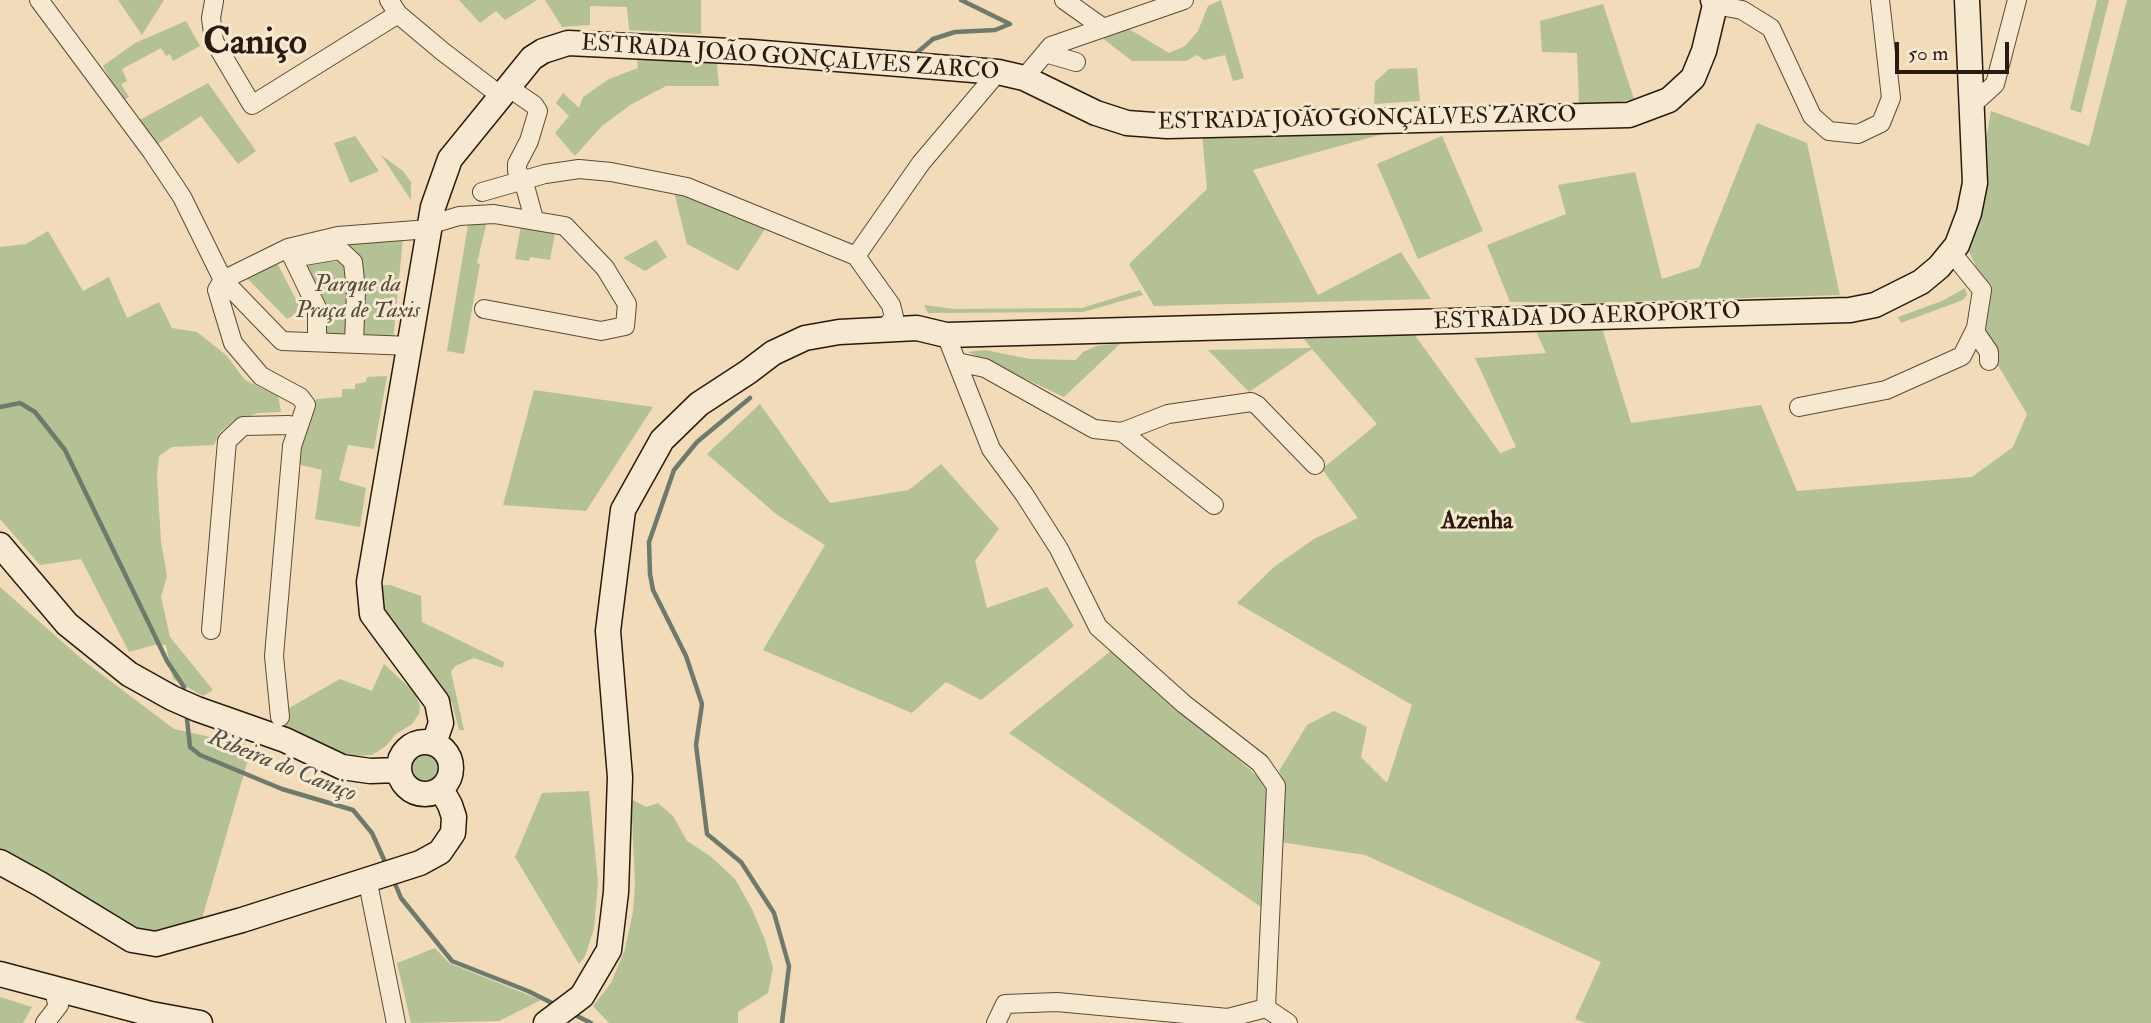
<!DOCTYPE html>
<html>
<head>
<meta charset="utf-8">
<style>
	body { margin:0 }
	#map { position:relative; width:2151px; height:1023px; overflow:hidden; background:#f1dbb8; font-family:"IM FELL Double Pica",serif }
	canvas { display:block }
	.scale { position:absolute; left:1895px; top:42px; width:114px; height:32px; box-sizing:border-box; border:4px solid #2a1a0d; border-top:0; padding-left:9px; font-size:21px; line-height:24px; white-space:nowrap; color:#2a1a0d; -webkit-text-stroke:5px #f6e8d1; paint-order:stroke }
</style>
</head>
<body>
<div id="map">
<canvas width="2151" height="1023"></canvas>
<div class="scale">50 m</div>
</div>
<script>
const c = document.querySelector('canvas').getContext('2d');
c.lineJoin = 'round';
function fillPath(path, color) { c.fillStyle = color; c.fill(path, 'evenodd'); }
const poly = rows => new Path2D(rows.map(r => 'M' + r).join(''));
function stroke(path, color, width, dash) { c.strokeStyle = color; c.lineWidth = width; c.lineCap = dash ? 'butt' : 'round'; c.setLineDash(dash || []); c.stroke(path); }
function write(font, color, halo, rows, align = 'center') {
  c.font = font + ' "IM FELL Double Pica",serif'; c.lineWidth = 6; c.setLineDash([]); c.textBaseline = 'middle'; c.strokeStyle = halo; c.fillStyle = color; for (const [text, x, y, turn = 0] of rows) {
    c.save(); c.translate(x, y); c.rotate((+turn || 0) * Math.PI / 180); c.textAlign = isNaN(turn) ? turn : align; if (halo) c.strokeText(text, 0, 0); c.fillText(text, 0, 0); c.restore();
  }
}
fillPath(poly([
	[118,0,164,0,142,35],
	[459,0,537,0,505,20,496,11,480,23],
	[545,0,701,0,701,34,629,30,627,7,590,6,590,25,562,27],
	[1221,0,1244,78,1233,81,1225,55,1204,60,1197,55,1186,61,1132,61,1101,37,1129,29,1169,53,1185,46,1198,31,1208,6],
	[2097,0,2109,0,2081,113,2070,109],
	[2127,0,2151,0,2151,1023,1586,1023,1575,1019,1601,962,1365,855,1280,842,1285,784,1279,771,1307,725,1334,711,1367,727,1361,757,1387,783,1412,705,1237,603,1274,567,1314,539,1358,518,1322,469,1377,424,1312,349,1249,392,1208,350,1311,348,1304,339,1414,334,1500,453,1516,447,1475,358,1546,353,1535,329,1601,325,1631,423,1761,405,1797,491,1972,477,2013,447,2027,414,1974,325,1982,280,1967,247,1991,111,2089,146],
	[1603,4,1634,99,1610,104,1579,104,1577,53,1542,52,1540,21],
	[186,21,200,46,173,61,170,54,166,56,161,48,122,69,127,81,121,84,129,97,122,101,103,66,135,43],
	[635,45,716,52,719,86,666,86,630,105,602,126,575,156,555,133,569,116,556,103,563,93,579,108,583,97,609,79,638,68],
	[1417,68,1420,101,1374,104,1375,82,1389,69],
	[208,83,256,151,238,164,201,116,153,147,134,123],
	[1757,123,1807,143,1840,295,1592,303,1510,302,1487,245,1566,214,1558,185,1635,172,1662,279,1699,267],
	[1408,127,1253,170,1318,295,1401,252,1431,299,1154,306,1129,264,1207,189,1202,133],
	[355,136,379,171,350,183,334,143],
	[1442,136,1483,231,1418,259,1377,164],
	[381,155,403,171,411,182,411,200],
	[672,184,770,221,738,271,687,244],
	[469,219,487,221,477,263,480,264,464,354,447,351],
	[521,226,555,232,550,260,530,257,529,261,515,259],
	[48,231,83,291,109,277,127,318,159,302,172,328,197,332,226,355,245,380,278,396,281,412,258,413,234,421,220,432,214,445,172,447,159,456,157,476,161,542,167,576,161,597,170,637,213,690,203,696,173,679,166,645,154,645,129,652,81,559,40,565,0,519,0,247,26,244],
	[403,237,393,341,311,337,301,263,348,261,351,240],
	[656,240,667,257,645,271,623,258],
	[276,261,302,311,287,319,245,276],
	[1965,288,1967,295,1963,300,1901,323,1898,317,1942,301],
	[1140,290,1143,295,1083,312,928,313,924,305,954,309,1082,308],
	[1121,343,1064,397,968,352,985,350,1030,359,1076,360,1083,352,1096,346],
	[387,376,374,449,348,445,339,480,366,488,360,527,315,519,322,470,293,463,316,399,342,397,342,389,355,389,355,384,366,382,367,377],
	[534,390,653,407,586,511,503,505],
	[760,404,830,503,909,490,941,464,999,529,975,561,987,608,1047,587,1074,626,981,700,946,682,912,713,763,650,825,545,776,514,707,454],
	[383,585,390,585,421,596,422,622,504,662,503,668,474,658,455,666,451,672,464,730,459,730,452,703,439,682,378,613,378,589],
	[0,587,84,661,174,729,252,746,201,922,136,934,0,855],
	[1112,650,1270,787,1261,907,1009,733],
	[384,664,414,692,420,705,419,714,412,724,396,734,386,746,372,755,351,756,333,751,285,732,282,712,340,679,372,691],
	'412 769a14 14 0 1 1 28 0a14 14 0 1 1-28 0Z',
	[589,791,598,882,594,929,585,956,579,964,515,857,542,793],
	[631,799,646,807,658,803,673,816,687,841,710,856,735,879,752,909,765,940,773,968,768,993,738,1012,738,1023,609,1023,593,1006,611,983,625,949,633,912,635,884],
	[435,948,449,963,541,1000,499,1021,411,1023,397,963],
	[0,997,32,1007,23,1023,0,1023]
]), '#b3c194');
stroke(poly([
	[913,56,933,39,955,32,995,30,1010,24,961,0],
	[750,398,697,442,674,470,649,542,650,574,653,590,686,656,702,704,696,745,707,834,741,862,774,913,789,966,782,1023],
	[0,407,20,403,35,412,65,450,167,661,184,687],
	[187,719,190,747,200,755,282,789,353,810,372,833,386,864],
	[393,879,401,898,452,961,528,991,556,1005],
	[573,1014,591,1023]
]), '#6e7b6c', 4.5);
const street = poly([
	[39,0,152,152,182,197,223,280,282,341,411,346],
	[389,0,398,14,442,51,501,96],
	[1064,0,1102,27],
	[214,1,211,18,214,41,252,105,398,14],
	[1715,5,1742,10,1771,28,1812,116,1829,131,1858,134,1881,123,1891,98,1880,0],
	[1045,53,1076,62],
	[1024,78,1051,46,1184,0],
	[508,87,534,105,538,111,529,141,517,164,517,171,523,179,534,219],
	[1973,104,1995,84,2017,0],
	[482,192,545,174,579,169,611,172,687,187,856,256],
	[429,225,459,216,494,214,565,226,605,268,627,304,625,326,601,331,484,309],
	[288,248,317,308,317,341],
	[1952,253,1982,290,1976,328,1976,333,1989,352,1989,361],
	[304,256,340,250,353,262,356,291,354,343],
	[856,256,921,163,998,72],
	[856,256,891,305,894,317,885,328],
	[223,280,217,290,233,343,261,376,300,397,306,405,292,446,274,656,280,717],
	[223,280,288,248,338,236,429,229],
	[946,335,991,449,1024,494,1059,549,1098,627,1184,704,1260,763,1276,786,1266,1008],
	[957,362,985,368,1094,429,1122,432,1214,505],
	[1799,407,1886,390,1962,356,1976,328],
	[1122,432,1168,414,1251,402,1257,405,1315,465],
	[211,630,227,441,243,426,289,425,297,428],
	[367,878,396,1023],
	[1266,1008,1288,1023],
	[45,1023,59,1005,56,1000,59,991],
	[996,1023,1005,1004,1057,1002,1228,1018,1266,1008]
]);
const secondary = poly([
	[0,545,67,624,129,674,172,698,197,709,285,740,342,767,370,771,398,770],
	'399 768a26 26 0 1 1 52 0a26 26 0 1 1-52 0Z',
	[434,743,441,723,437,702,372,614,369,582,433,207,450,159,532,58,543,51,568,43,751,52,998,72,1024,78,1096,113,1127,123,1167,126,1629,115,1669,100,1693,78,1704,51,1715,5,1713,0],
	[0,862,40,884,132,940,156,944,242,920,420,863,440,852,453,833,454,817,450,805,441,789],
	[0,974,151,1014,200,1023],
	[546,1023,582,996,609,950,616,892,620,777,608,631,623,510,662,440,699,404,748,372,773,353,805,338,839,332,917,328,946,335,1850,310,1875,305,1921,282,1939,267,1957,245,1969,213,1975,183,1967,0]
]);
stroke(street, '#5c4a38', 20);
stroke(secondary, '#2a1a0d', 27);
stroke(street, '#f6e8d1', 18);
stroke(secondary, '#f6e8d1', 24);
write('23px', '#2a1a0d', '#f6e8d1', [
	["ESTRADA JOÃO GONÇALVES ZARCO",790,59,4],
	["ESTRADA JOÃO GONÇALVES ZARCO",1367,120,-1],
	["ESTRADA DO AEROPORTO",1587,318,-2]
]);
write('italic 23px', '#534c36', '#f6e8d1', [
	["Parque da",358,286],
	["Praça de Taxis",358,312]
]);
write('bold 24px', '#2a1a0d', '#f6e8d1', [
	["Azenha",1477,523]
]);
write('italic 24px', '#525245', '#f6e8d1', [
	["Ribeira do Caniço",282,767,22]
]);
write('bold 37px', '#2a1a0d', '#f6e8d1', [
	["Caniço",255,45]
]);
</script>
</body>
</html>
